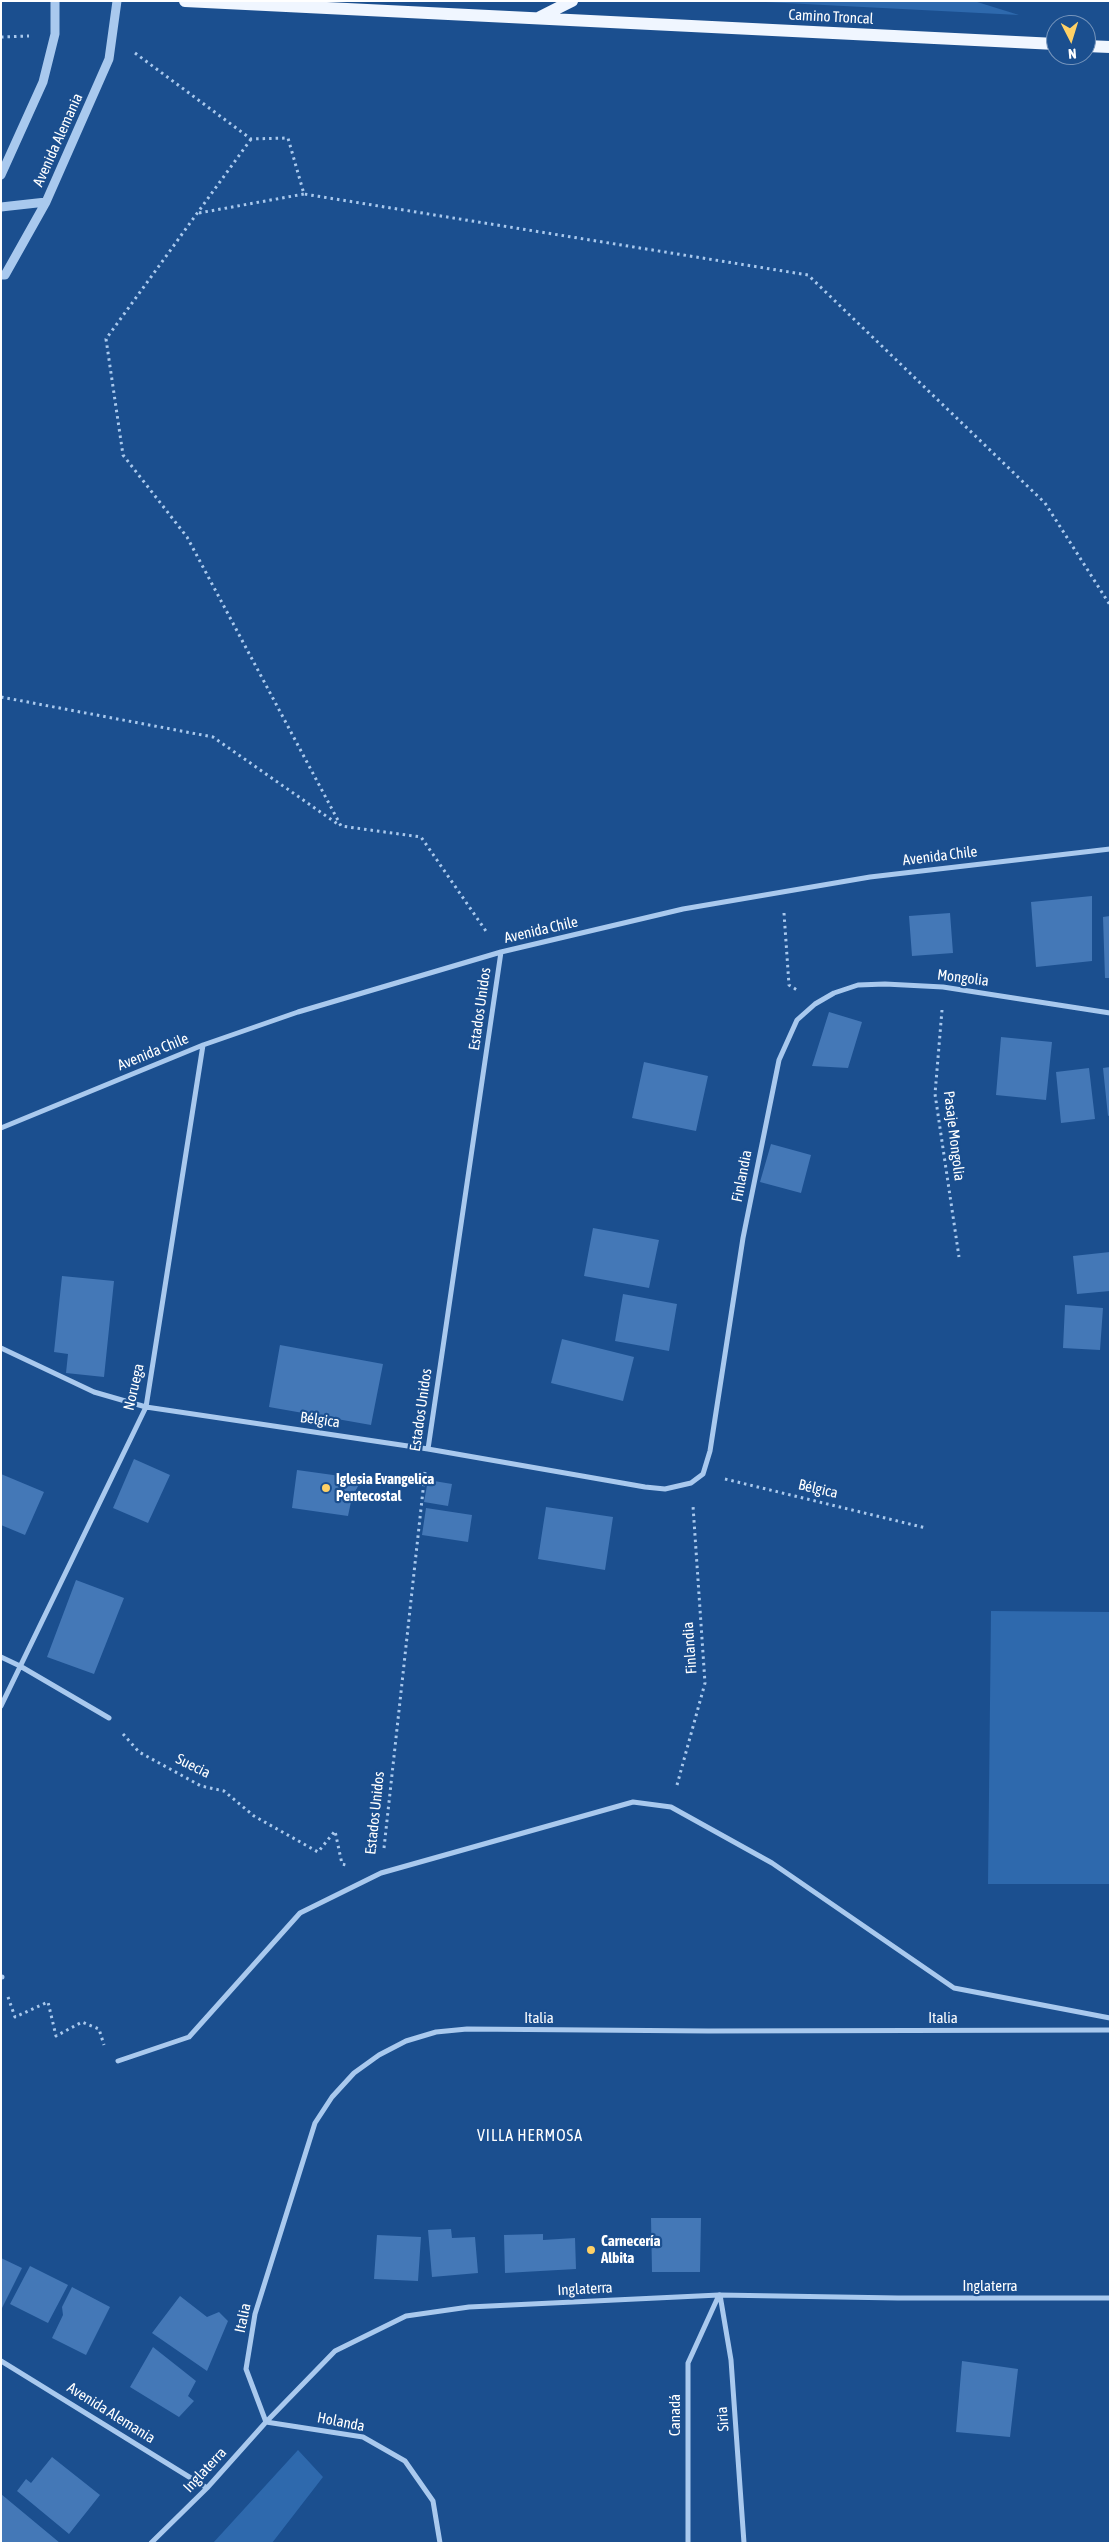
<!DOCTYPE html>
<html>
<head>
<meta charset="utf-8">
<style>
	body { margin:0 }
	#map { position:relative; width:1111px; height:2544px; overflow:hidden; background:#1b4f8f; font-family:"Asap Condensed",sans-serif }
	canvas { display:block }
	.frame { position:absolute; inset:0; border:2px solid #fff; pointer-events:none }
	.north { position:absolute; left:1046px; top:15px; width:50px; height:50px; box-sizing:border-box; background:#1b4f8f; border:1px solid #7695bc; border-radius:50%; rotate:175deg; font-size:14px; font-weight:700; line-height:20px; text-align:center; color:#fff }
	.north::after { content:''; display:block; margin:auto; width:18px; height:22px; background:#ffd166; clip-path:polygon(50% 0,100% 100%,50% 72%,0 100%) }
</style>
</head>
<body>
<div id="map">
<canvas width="1111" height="2544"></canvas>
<div class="frame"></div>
<div class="north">N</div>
</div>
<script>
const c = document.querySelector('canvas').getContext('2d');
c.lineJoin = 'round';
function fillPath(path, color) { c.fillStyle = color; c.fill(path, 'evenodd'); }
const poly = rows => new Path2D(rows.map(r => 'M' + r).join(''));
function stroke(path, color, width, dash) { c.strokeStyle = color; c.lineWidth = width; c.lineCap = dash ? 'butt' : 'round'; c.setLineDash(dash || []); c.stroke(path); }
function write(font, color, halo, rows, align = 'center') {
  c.font = font + ' "Asap Condensed",sans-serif'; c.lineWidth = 4.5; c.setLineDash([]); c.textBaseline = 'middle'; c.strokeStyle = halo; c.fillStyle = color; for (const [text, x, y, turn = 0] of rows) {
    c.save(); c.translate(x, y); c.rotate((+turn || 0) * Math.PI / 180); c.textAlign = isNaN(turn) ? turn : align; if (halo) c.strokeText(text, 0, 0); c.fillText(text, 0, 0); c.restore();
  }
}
fillPath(poly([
	[746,1,974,1,1019,15],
	[991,1611,1110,1612,1110,1884,988,1884],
	[298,2450,323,2477,272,2543,213,2543]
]), '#2e69ad');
fillPath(poly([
	[1092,896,1092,961,1036,967,1031,902],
	[950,913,953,953,912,956,909,916],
	[1110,916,1110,978,1105,978,1103,917],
	[829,1012,862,1022,848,1068,812,1066],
	[1001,1037,1052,1042,1046,1100,996,1095],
	[644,1062,708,1076,696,1131,632,1118],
	[1110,1067,1110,1115,1108,1116,1103,1068],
	[1089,1068,1095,1119,1061,1123,1056,1072],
	[771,1144,811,1155,801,1193,760,1182],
	[593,1228,659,1240,649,1288,584,1276],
	[1110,1252,1110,1291,1077,1294,1073,1256],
	[62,1276,114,1281,104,1377,66,1373,68,1354,54,1352],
	[623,1294,677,1304,669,1351,615,1341],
	[1065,1305,1103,1308,1100,1350,1063,1348],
	[562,1339,634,1357,623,1401,551,1383],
	[280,1345,383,1364,371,1425,269,1407],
	[134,1459,170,1475,148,1523,113,1508],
	[297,1470,362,1479,352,1497,348,1516,292,1508],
	[1,1474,44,1492,25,1535,1,1525],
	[428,1480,452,1484,448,1506,424,1502],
	[546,1507,613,1517,605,1570,538,1559],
	[426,1508,472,1515,468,1542,422,1535],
	[76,1580,124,1598,94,1674,47,1657],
	[651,2218,701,2218,700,2272,652,2272],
	[451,2229,452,2238,475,2237,478,2273,432,2277,428,2230],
	[543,2234,543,2240,575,2238,576,2269,505,2273,504,2235],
	[377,2235,421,2237,418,2281,374,2279],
	[1,2258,22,2268,1,2310],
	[30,2266,68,2285,48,2323,10,2304],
	[72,2287,110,2307,86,2355,52,2338,63,2315,62,2307],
	[180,2296,207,2317,219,2312,228,2321,207,2371,152,2333],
	[153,2347,196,2381,188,2396,194,2401,179,2417,130,2387],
	[962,2361,1018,2369,1010,2437,956,2432],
	[52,2457,100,2495,69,2534,17,2491,26,2479,31,2483],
	[1,2494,60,2543,1,2543]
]), '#4478b7');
stroke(poly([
	[1,37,29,36],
	[135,53,251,139,288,138,304,194,808,275,1045,503,1110,605],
	[251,139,106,339,123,455,187,537,341,826,421,837,488,934],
	[199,213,304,194],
	[1,697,213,737,339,825],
	[784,913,789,985,797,990],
	[942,1010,935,1094,959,1257],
	[725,1479,926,1528],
	[123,1734,139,1752,201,1786,224,1791,254,1816,318,1852,335,1831,342,1864,346,1865],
	[677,1785,705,1683,693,1506],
	[384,1848,425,1472],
	[8,1997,15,2017,48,2002,56,2036,82,2022,99,2029,104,2045]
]), '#a9c9ee', 3, [2.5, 4]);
stroke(poly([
	[1,1128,203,1045,298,1012,501,952,683,909,870,877,1110,849],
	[1,1348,94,1392,146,1407,428,1449,645,1487,665,1489,691,1483,703,1474,710,1451,743,1238,779,1060,797,1020,815,1004,834,993,858,985,885,984,943,987,1110,1013],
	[428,1449,501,952],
	[1,1657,20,1666,109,1718],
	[1,1706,146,1407,203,1045],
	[1,1977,2,1977],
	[118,2061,189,2037,300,1913,381,1873,633,1802,671,1807,772,1863,954,1988,1110,2018],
	[720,2295,731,2360,744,2543],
	[1,2361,207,2488],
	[151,2543,207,2488,266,2422,335,2351,406,2316,469,2307,719,2295,898,2298,1110,2298],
	[440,2543,433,2501,405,2461,363,2437,266,2422,246,2369,255,2314,315,2123,332,2097,354,2073,379,2055,406,2041,436,2032,467,2029,708,2031,1110,2030],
	[688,2543,688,2363,719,2295]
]), '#a9c9ee', 5);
stroke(poly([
	[1,175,43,82,55,34,55,1],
	[1,207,46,202],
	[1,275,5,275,46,202,109,59,117,1]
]), '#a9c9ee', 9);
stroke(poly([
	[185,1,1056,44],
	[540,17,572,1],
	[1086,46,1110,47]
]), '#f0f6ff', 12);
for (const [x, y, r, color] of [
	[326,1488,5,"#ffd166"],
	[591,2250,5,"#ffd166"]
]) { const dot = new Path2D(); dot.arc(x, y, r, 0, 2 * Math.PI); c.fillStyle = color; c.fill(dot); stroke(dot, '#1b4f8f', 2); }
write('15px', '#fff', '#1b4f8f', [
	["Camino Troncal",831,17,3],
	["Avenida Alemania",58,140,-66],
	["Avenida Chile",940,856,-7],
	["Avenida Chile",541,930,-13],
	["Mongolia",963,978,7],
	["Estados Unidos",480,1009,-82],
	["Avenida Chile",153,1052,-22],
	["Pasaje Mongolia",954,1136,83],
	["Finlandia",742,1176,-79],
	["Noruega",134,1387,-77],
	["Estados Unidos",421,1410,-82],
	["Bélgica",320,1420,8],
	["Bélgica",818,1489,13],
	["Finlandia",690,1648,-94],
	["Suecia",193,1766,26],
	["Estados Unidos",375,1813,-84],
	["Italia",539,2018],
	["Italia",943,2018],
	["Inglaterra",990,2286],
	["Inglaterra",585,2289,-3],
	["Italia",243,2318,-78],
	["Avenida Alemania",111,2413,32],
	["Canadá",675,2415,-90],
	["Siria",723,2419,-94],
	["Holanda",341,2422,11],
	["Inglaterra",205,2470,-47]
]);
write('bold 15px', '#fff', '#1b4f8f', [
	["Iglesia Evangelica",336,1479],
	["Pentecostal",336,1496],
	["Carnecería",601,2241],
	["Albita",601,2258]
], 'left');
c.letterSpacing = '1px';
write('16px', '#fff', '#1b4f8f', [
	["VILLA HERMOSA",530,2136]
]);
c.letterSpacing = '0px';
</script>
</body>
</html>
